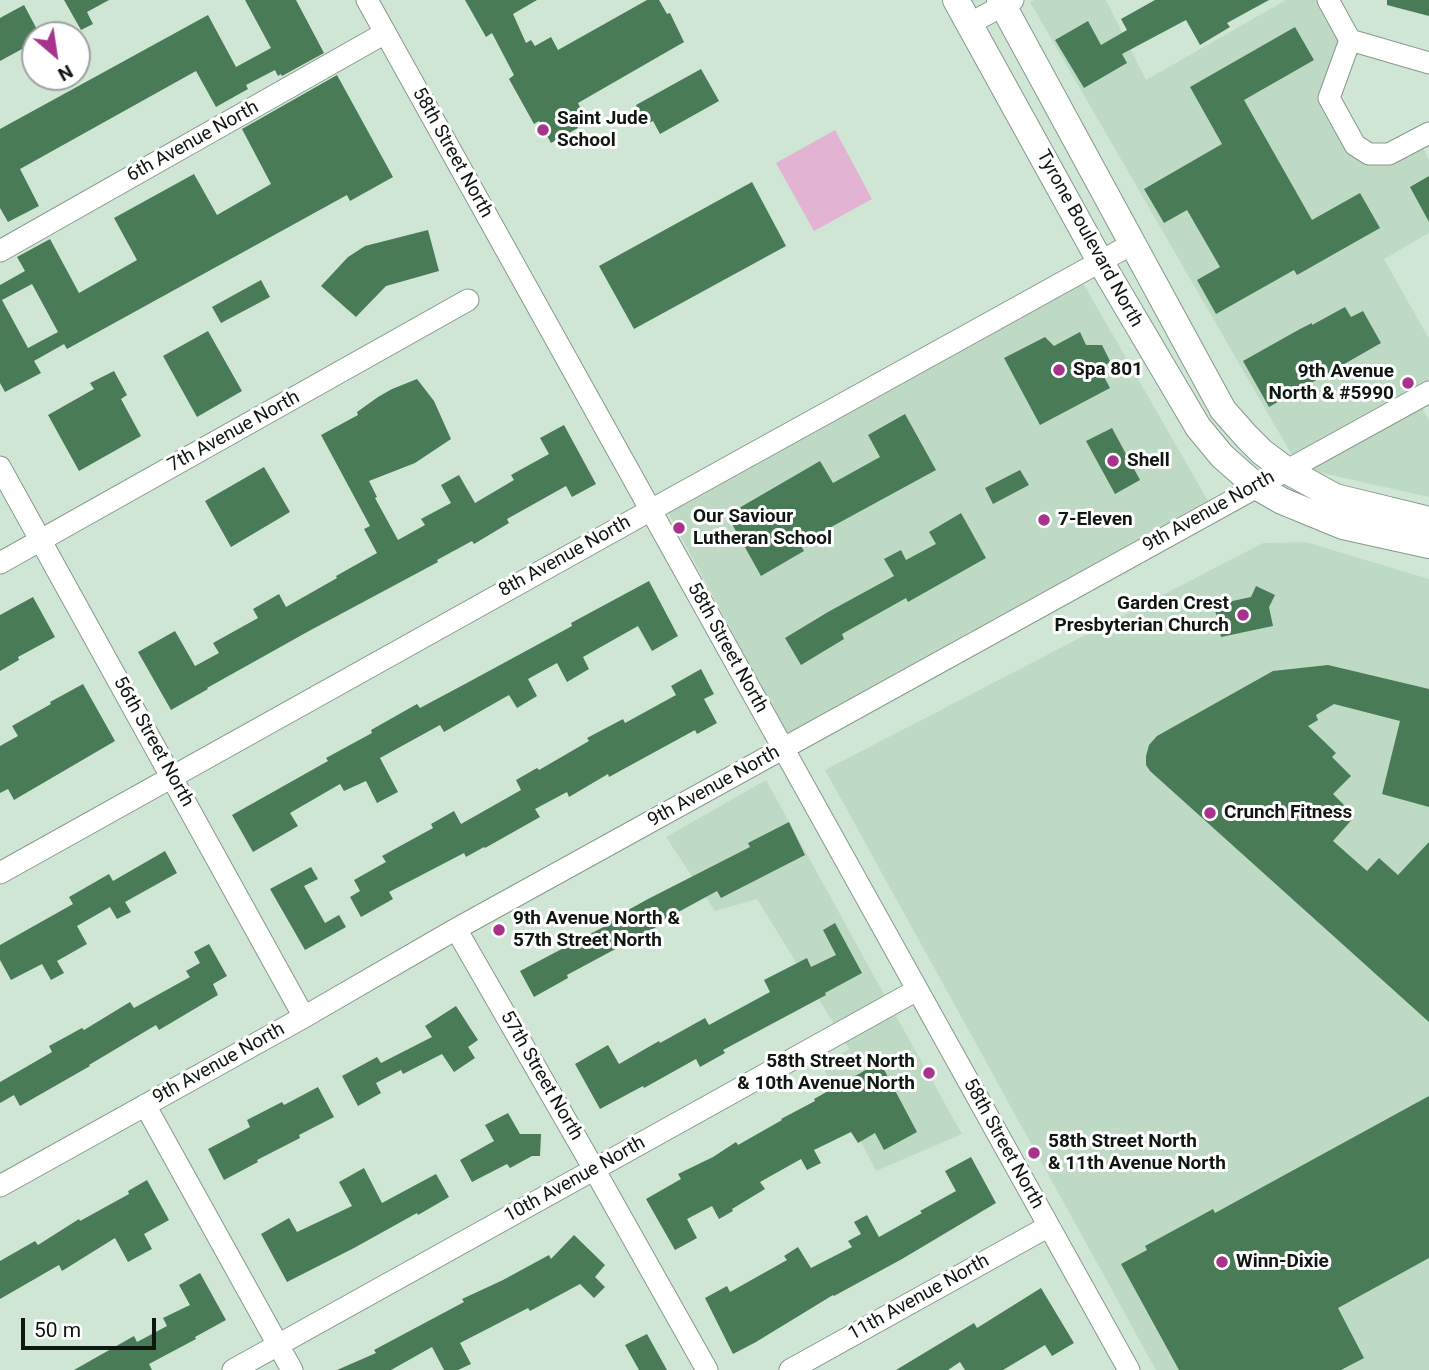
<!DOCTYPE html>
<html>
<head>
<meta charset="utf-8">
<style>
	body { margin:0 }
	#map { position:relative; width:1429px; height:1370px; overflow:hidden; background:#d0e6d5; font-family:Roboto,sans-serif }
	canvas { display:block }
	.north { position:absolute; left:21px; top:21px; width:70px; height:70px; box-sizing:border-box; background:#fff; border:2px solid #9fa2a0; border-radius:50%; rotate:151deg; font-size:19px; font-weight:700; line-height:28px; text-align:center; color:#0f1711 }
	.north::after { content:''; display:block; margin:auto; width:24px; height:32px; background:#a7338d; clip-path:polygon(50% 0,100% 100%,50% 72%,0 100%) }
	.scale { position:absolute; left:21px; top:1318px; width:135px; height:32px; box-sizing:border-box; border:4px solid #0f1711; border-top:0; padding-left:9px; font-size:21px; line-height:24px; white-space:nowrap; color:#0f1711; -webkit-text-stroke:5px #fff; paint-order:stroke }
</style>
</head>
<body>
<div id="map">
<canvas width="1429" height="1370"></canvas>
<div class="north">N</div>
<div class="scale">50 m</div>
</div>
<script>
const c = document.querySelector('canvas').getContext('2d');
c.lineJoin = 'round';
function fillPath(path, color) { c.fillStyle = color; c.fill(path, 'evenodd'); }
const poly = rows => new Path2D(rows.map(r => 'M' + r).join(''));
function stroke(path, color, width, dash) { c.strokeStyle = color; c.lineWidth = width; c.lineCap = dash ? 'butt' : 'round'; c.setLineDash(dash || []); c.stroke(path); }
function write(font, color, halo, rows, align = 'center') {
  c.font = font + ' Roboto,sans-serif'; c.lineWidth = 6; c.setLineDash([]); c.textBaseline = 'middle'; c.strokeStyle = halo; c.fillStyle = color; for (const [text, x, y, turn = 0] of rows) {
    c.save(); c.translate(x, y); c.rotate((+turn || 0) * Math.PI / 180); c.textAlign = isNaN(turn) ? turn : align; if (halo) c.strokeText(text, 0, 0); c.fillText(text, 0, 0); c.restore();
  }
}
fillPath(poly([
	[1034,0,1106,0,1146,80,1286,0,1318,0,1340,40,1320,94,1370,164,1395,163,1423,148,1429,160,1429,233,1384,259,1429,339,1429,379,1292,455,1030,2],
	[1083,283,1208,501,787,735,668,512],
	[1422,408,1429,420,1429,497,1308,470],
	[1306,542,1429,579,1429,1370,1156,1370,825,770,1263,543],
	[766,780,885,996,834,1024,757,899,715,911,666,837],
	[895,1014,962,1134,876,1171,822,1065,849,1049,845,1042]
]), '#bedac4');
fillPath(poly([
	[835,130,872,199,814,231,776,163]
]), '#e2b3d3');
fillPath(poly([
	[64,0,109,0,87,12,93,24,81,30],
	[245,0,296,0,324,53,282,76,281,74,278,76,275,70,246,85,248,89,216,107,196,71,20,169,39,206,8,222,0,208,0,129,208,15,236,67,271,48],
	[465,0,537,0,513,14,526,43,531,40,535,46,551,37,558,50,647,0,659,0,667,14,670,13,684,42,578,103,585,117,575,122,578,128,551,143,539,121,534,124,509,79,514,75,492,33,486,37],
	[1155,0,1269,0,1227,23,1230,27,1200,45,1186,20,1122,54,1127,63,1084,88,1055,40,1088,21,1101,45,1127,30,1121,19],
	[1387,0,1429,0,1429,16,1387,5],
	[24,5,40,35,35,35,35,42,0,61,0,18],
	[1295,27,1314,60,1244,100,1312,220,1360,193,1380,228,1297,275,1294,270,1216,314,1197,280,1220,267,1187,210,1164,223,1144,189,1222,144,1190,87],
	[701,69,719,101,660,134,653,121,647,124,636,105],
	[337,75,393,177,350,201,347,195,67,349,64,344,34,361,41,373,5,392,0,383,0,285,25,271,17,257,50,239,79,293,137,260,114,218,194,174,217,215,271,184,242,129],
	[32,284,58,332,28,348,2,300],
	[1429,176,1429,222,1410,187],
	[752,182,786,246,634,329,599,266],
	[428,230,439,271,386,286,356,317,321,286,348,257,365,246],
	[261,280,270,297,221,323,212,307],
	[1345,307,1351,317,1363,311,1381,343,1269,407,1243,361,1300,329,1312,323,1312,325],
	[208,331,242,391,197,417,163,356],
	[1080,332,1086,345,1102,345,1110,361,1101,371,1110,388,1040,425,1004,358,1045,337,1054,346],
	[114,371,127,395,121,399,141,436,79,471,48,415,94,389,90,383],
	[417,379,434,401,451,439,415,463,369,481,377,497,375,498,398,540,425,525,421,519,451,503,441,485,459,475,475,503,514,480,511,475,549,454,540,438,564,425,596,484,572,497,566,486,507,519,509,523,474,544,472,541,437,560,438,562,309,631,207,688,208,689,171,710,138,652,175,631,195,666,219,653,213,643,258,618,253,609,279,594,286,607,337,578,336,576,377,553,364,529,370,526,321,435,358,415,357,412,378,397,392,389],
	[905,414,936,470,800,544,804,551,761,576,727,515,820,461,833,483,880,457,868,435],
	[1112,428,1140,480,1115,494,1086,441],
	[264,467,290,512,231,547,205,501],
	[1020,470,1029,485,993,504,985,488],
	[961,513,986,558,908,602,906,598,842,634,844,639,801,665,785,638,828,612,894,576,884,559,901,550,906,560,936,544,929,532],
	[649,581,678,636,652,651,638,626,583,657,589,669,567,682,557,663,528,679,537,696,517,708,509,695,444,732,440,725,380,758,398,792,377,803,366,781,344,791,340,784,290,813,298,826,253,852,232,815,328,761,326,758,372,733,371,730,417,704,420,708,465,684,572,626,571,623],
	[1256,586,1275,595,1269,607,1273,626,1221,637,1214,605,1251,597],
	[33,597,55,637,18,657,19,660,0,671,0,615],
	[1328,665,1429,689,1429,807,1382,794,1400,721,1334,704,1316,715,1318,720,1308,726,1336,753,1332,757,1351,776,1333,794,1355,816,1333,841,1367,871,1379,858,1398,875,1429,842,1429,1022,1150,771,1146,765,1146,756,1149,745,1157,736,1273,671],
	[701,669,714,694,704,699,717,723,697,734,695,730,609,777,608,774,569,797,567,792,535,809,540,817,485,848,484,847,466,857,464,853,389,892,393,899,361,917,350,897,360,891,354,880,386,862,382,856,433,828,431,824,454,811,461,824,521,790,516,780,537,768,539,770,589,741,587,738,623,719,625,723,676,695,671,686],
	[83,684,115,741,14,800,8,789,0,793,0,746,18,736,12,726,51,704,50,702],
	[789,822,805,855,721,898,717,891,660,922,662,924,567,975,568,978,534,997,520,971,611,923,610,920,648,899,750,847,748,843],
	[165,851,177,873,125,902,131,912,117,919,110,907,77,926,87,944,57,961,64,973,51,980,42,964,11,980,0,960,0,945,73,904,69,897,109,874,113,881],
	[311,867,318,879,304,886,325,923,339,915,346,927,305,950,270,889],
	[835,923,862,973,825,993,826,995,723,1050,725,1053,700,1067,696,1059,644,1088,643,1086,600,1109,575,1064,608,1045,619,1064,659,1041,660,1043,705,1018,709,1025,770,992,764,980,807,958,811,967,836,955,823,930],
	[209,944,227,976,213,984,218,995,159,1030,156,1025,89,1065,90,1066,20,1106,14,1095,0,1103,0,1082,52,1052,49,1046,82,1028,84,1030,130,1002,134,1008,190,977,186,971,200,963,194,952],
	[456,1006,478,1040,468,1047,475,1058,454,1072,442,1054,403,1074,401,1070,376,1083,381,1093,358,1106,342,1076,377,1057,381,1063,432,1037,425,1026],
	[880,1062,917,1132,884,1150,875,1133,858,1143,851,1132,814,1150,821,1163,807,1170,801,1159,760,1182,765,1189,732,1209,733,1211,719,1219,712,1206,687,1219,697,1238,675,1250,646,1199,681,1179,678,1174,713,1157,736,1142,738,1145,782,1120,781,1119,815,1101,814,1099],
	[318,1087,334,1117,299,1135,300,1138,257,1160,258,1162,224,1180,208,1149,250,1127,247,1120,282,1102,284,1105],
	[1429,1096,1429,1258,1338,1308,1364,1358,1341,1370,1179,1370,1121,1264,1147,1250,1145,1246,1213,1209,1215,1213],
	[508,1113,520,1134,541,1134,540,1156,532,1156,510,1168,507,1164,472,1182,460,1160,494,1141,485,1125],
	[971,1157,996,1203,902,1259,834,1296,833,1295,756,1342,733,1354,705,1298,727,1286,730,1292,787,1260,784,1256,798,1247,811,1268,852,1247,848,1241,861,1234,854,1222,867,1215,879,1237,922,1213,920,1211,956,1191,945,1171],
	[364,1168,382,1203,436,1174,449,1197,418,1215,417,1213,354,1248,287,1282,261,1234,289,1218,297,1232,352,1206,339,1182],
	[147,1180,169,1220,144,1234,152,1249,128,1262,115,1238,62,1271,59,1265,0,1299,0,1261,35,1241,38,1245,79,1219,80,1221,129,1194,128,1191],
	[574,1235,605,1265,595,1277,605,1287,594,1298,580,1284,530,1311,528,1308,460,1343,471,1364,458,1370,444,1370,432,1347,391,1370,337,1370,376,1353,374,1350,464,1302,462,1299,503,1280,549,1255,551,1259],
	[200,1273,226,1320,195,1337,196,1339,149,1364,152,1370,74,1370,134,1336,137,1342,167,1326,163,1318,190,1305,179,1285],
	[1041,1288,1074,1343,1052,1356,1045,1345,1003,1370,965,1370,960,1362,948,1370,896,1370,974,1323,977,1328],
	[647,1334,667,1370,639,1370,625,1345]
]), '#487b56');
const minor = poly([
	[367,0,1129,1370],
	[1328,0,1350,40,1329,98,1355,145,1369,154,1389,154,1429,133],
	[969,24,1013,0],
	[1350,40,1429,63],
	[0,251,385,33],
	[0,467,304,1017],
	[0,563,468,300],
	[0,873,651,510,1132,244],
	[456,929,594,1169,707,1370],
	[145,1105,292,1370],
	[0,1186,304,1017,456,929,1429,392],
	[233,1370,917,990],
	[790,1370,1049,1226]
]);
const major = poly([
	[956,0,1100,261,1198,427,1222,456,1256,486,1282,501,1343,526,1429,545],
	[1000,0,1223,410,1246,436,1262,452,1286,470,1335,497,1429,520]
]);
stroke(minor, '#869a8b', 23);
stroke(major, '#869a8b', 28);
stroke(minor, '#fff', 21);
stroke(major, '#fff', 26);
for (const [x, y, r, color] of [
	[543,130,7,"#a7338d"],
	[1059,370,7,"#a7338d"],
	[1408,383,7,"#a7338d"],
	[1113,461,7,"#a7338d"],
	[1044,520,7,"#a7338d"],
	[679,528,7,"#a7338d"],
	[1243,615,7,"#a7338d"],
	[1210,813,7,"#a7338d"],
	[499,930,7,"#a7338d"],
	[929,1073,7,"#a7338d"],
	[1034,1153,7,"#a7338d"],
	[1222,1262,7,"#a7338d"]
]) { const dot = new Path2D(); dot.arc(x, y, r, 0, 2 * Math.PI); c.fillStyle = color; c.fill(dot); stroke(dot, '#fff', 2.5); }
write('bold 19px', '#0f1711', '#fff', [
	["Saint Jude",557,119],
	["School",557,141],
	["Spa 801",1073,370],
	["9th Avenue",1394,372,"right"],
	["North & #5990",1394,394,"right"],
	["Shell",1127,461],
	["Our Saviour",693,517],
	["Lutheran School",693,539],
	["7-Eleven",1058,520],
	["Garden Crest",1229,604,"right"],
	["Presbyterian Church",1229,626,"right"],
	["Crunch Fitness",1224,813],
	["9th Avenue North &",513,919],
	["57th Street North",513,941],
	["58th Street North",915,1062,"right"],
	["& 10th Avenue North",915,1084,"right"],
	["58th Street North",1048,1142],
	["& 11th Avenue North",1048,1164],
	["Winn-Dixie",1236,1262]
], 'left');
write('19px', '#0f1711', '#fff', [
	["6th Avenue North",193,142,-29],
	["58th Street North",452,153,61],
	["Tyrone Boulevard North",1089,239,61],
	["7th Avenue North",234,432,-29],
	["9th Avenue North",1209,512,-29],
	["8th Avenue North",565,557,-29],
	["58th Street North",727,648,61],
	["56th Street North",153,742,61],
	["9th Avenue North",714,787,-29],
	["9th Avenue North",219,1064,-29],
	["57th Street North",541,1076,60],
	["58th Street North",1003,1144,61],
	["10th Avenue North",575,1180,-29],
	["11th Avenue North",919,1298,-29]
]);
</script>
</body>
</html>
